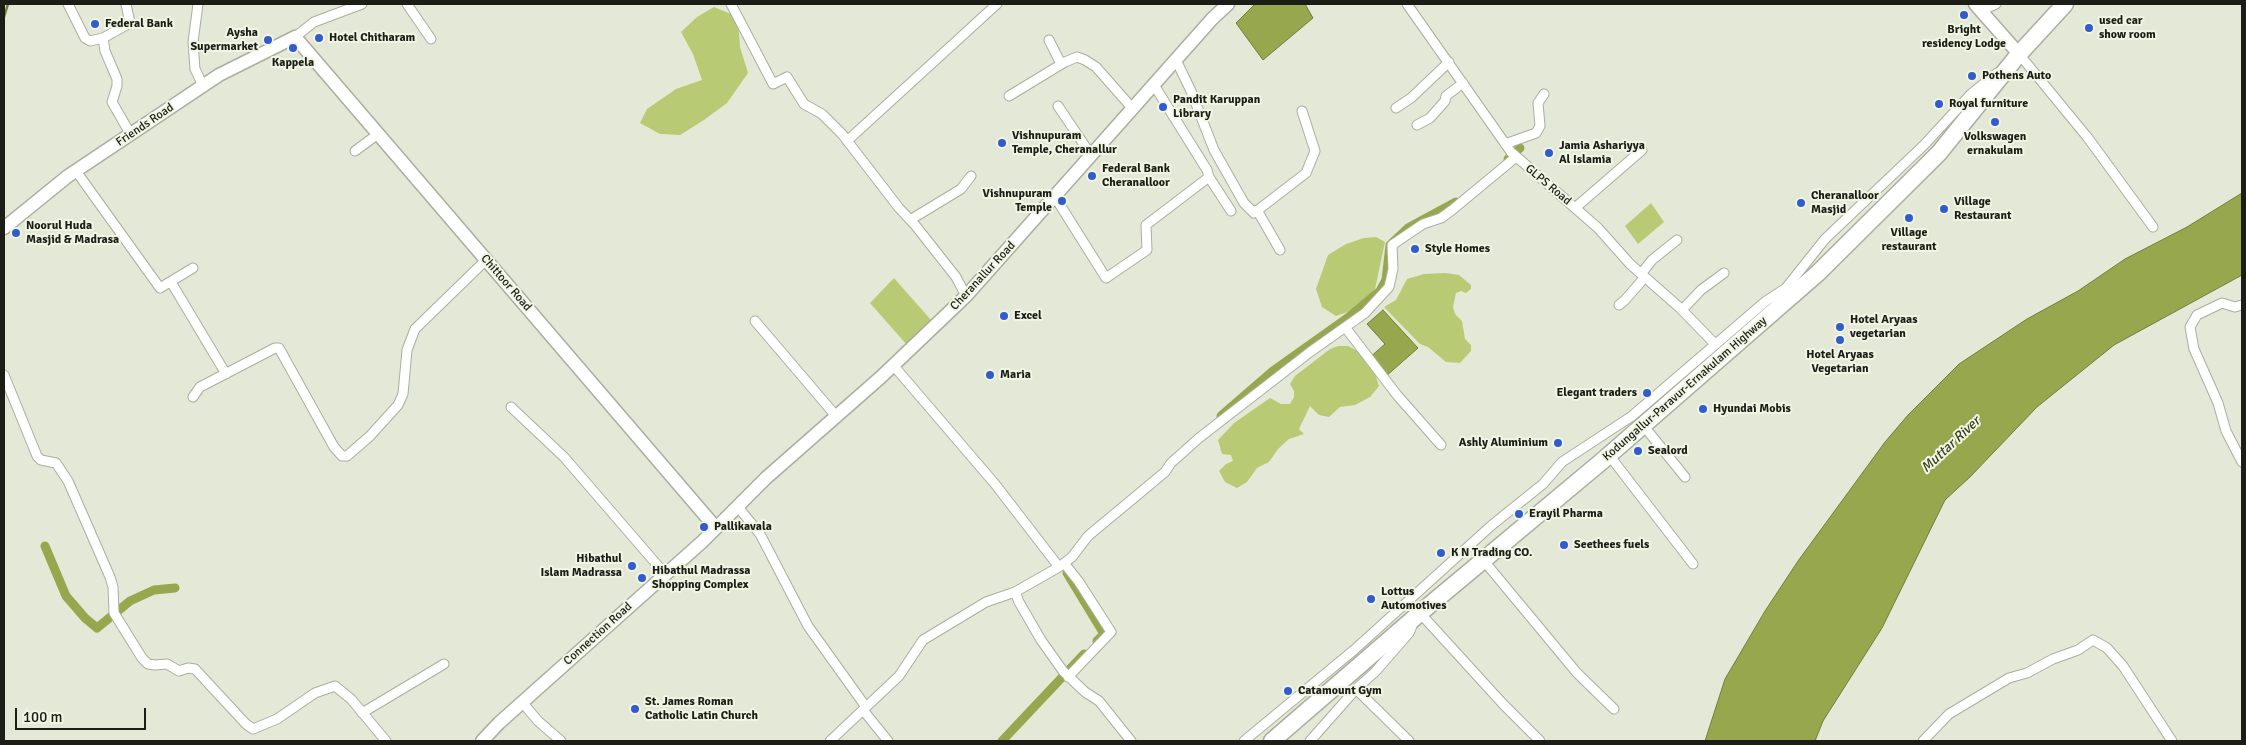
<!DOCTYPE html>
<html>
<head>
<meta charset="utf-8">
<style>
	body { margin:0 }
	#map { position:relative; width:2246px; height:745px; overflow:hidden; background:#e4e8d7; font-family:Signika,sans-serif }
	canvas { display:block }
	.frame { position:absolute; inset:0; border:5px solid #1c1d17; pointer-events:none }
	.scale { position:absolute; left:15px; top:708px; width:131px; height:22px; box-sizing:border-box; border:2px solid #1c1d17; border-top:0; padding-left:6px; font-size:15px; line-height:18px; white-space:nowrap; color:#1c1d17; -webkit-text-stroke:4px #f1f5e4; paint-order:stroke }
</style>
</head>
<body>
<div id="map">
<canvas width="2246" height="745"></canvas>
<div class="frame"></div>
<div class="scale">100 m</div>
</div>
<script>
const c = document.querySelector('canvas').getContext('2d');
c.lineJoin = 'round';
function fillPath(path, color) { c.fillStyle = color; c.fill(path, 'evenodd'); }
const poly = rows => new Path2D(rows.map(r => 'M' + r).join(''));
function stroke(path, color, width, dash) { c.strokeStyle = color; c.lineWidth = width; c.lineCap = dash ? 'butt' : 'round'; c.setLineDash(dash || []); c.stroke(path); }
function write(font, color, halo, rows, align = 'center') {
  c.font = font + ' Signika,sans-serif'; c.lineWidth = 4; c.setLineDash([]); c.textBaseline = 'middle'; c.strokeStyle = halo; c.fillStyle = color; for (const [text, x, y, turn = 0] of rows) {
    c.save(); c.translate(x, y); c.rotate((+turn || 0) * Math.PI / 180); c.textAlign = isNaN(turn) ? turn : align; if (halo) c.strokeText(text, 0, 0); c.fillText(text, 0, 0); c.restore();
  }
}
fillPath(poly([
	[714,7,738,17,740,47,748,73,727,103,704,120,680,135,660,134,640,123,647,109,676,89,702,80,693,54,681,32,697,17],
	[1651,203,1664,222,1638,244,1625,226],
	[1376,237,1385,242,1375,289,1356,309,1336,316,1322,307,1316,289,1328,255,1346,244,1364,238],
	[1446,273,1459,275,1471,285,1471,289,1466,293,1461,291,1456,293,1453,307,1455,314,1462,321,1465,339,1471,345,1471,351,1460,363,1446,362,1428,347,1420,344,1384,307,1396,300,1407,279,1424,274],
	[894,278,931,320,907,345,870,303],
	[1338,346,1348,346,1361,353,1375,374,1379,386,1370,397,1355,405,1340,407,1329,417,1319,415,1310,406,1299,429,1304,434,1289,439,1278,449,1269,462,1257,468,1247,482,1237,488,1225,482,1219,471,1226,464,1233,461,1231,455,1222,454,1218,440,1234,423,1270,398,1281,404,1290,404,1294,397,1294,391,1290,384,1295,376,1330,349]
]), '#b9ca75');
const water = poly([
	[1255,4,1305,4,1313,18,1263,60,1236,23,1255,4],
	[2242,193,2242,275,2114,345,2037,407,1970,477,1945,500,1882,628,1823,721,1815,741,1705,741,1725,679,1765,611,1798,561,1885,442,1908,415,1959,364,2027,319,2078,291,2125,259,2187,227,2242,193],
	[1383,310,1418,348,1385,377,1368,359,1385,344,1367,324,1383,310]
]);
fillPath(water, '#97a74e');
stroke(water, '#727e3e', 1);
stroke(poly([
	[4,17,8,4]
]), '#727e3e', 2.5);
stroke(poly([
	[1508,159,1520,148],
	[1221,416,1273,371,1349,317,1380,291,1386,280,1390,245,1408,228,1456,202],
	[45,546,66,596,85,618,97,628,130,601,154,590,175,588],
	[1067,573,1104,634,1097,641],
	[1002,741,1084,654]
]), '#97a74e', 9);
const street = poly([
	[68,4,85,38,90,41,103,38,105,51,117,79,117,86,112,102,131,135],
	[198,4,193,42,195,69,203,86],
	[407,4,431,39],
	[731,4,773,84,787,77,804,104,822,114,842,134,899,208,915,225,956,277,966,296],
	[1407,4,1511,152,1598,228,1630,264,1680,308,1715,344],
	[1981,11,1996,4],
	[295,37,314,22,362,4],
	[103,38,130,23,126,4],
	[1049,40,1061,64],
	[2016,56,2019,54,2088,138,2153,227],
	[1176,60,1191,91,1214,150,1244,203,1254,213,1306,173,1315,151,1302,111],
	[1009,96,1065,62,1077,57,1085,60,1096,67,1133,109],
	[1058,106,1091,155],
	[1396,108,1411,98,1449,62],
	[1417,125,1430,118,1445,101,1446,96,1463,83],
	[847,141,997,4],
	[1505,144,1536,133,1540,126,1538,103,1544,94],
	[355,151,378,134],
	[76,171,160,288,193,268],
	[1209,177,1231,211],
	[1055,197,1106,278,1147,250,1146,225,1209,177,1207,170,1154,85],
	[1575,208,1642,150],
	[1257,210,1280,250],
	[910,220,961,189,971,176],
	[1641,274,1652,260,1677,240],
	[171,282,226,374],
	[1619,305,1625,300,1645,277],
	[2242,305,2235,307,2222,303,2197,315,2190,327,2194,349,2218,403,2226,431,2242,462],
	[1682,310,1701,290,1724,273],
	[755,321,836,416],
	[1345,327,1397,395,1441,445],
	[893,365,995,484,1059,567],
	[4,375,37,456,41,460,56,463,68,481,110,577,113,587,114,613,142,658,148,664,155,665,167,664,179,671,188,668,195,669,246,724,253,729,277,719,315,693,335,686,351,699,386,741],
	[193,397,200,387,275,348,279,348,334,447,342,456,347,456,370,436,398,405,403,394,407,350,415,329,486,260],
	[511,407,564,457,665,574],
	[1643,425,1685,477],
	[1609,455,1693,564],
	[738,507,760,534,808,626,866,707],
	[1484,561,1577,673,1614,709],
	[1064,563,1079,582,1111,632,1068,677],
	[1015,592,1019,602,1041,640,1063,671,1085,692,1099,701,1131,741],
	[1420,613,1503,704,1540,741],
	[1356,689,1409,741],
	[522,702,538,721,561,741],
	[863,710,888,741],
	[362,713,444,664],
	[830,741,899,676,923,640,986,602,1015,592,1059,567,1072,557,1088,536,1165,472,1171,463,1199,438,1310,352,1365,313,1389,287,1393,269,1392,245,1423,224,1441,218,1452,210,1516,157],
	[1244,741,1354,650,1492,525,1543,484,1562,462,1632,416,1766,301,1786,288,1825,239,1924,145,1971,94,1997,73],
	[1310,741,1356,689,1375,672,1409,633,1412,626],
	[1923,741,1949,714,2009,678,2027,673,2053,659,2078,650,2093,640,2107,648,2123,666,2172,741]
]);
const secondary = poly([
	[1975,4,2019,54],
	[4,228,68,176,219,75,295,37,716,528],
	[482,741,499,723,703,541,766,478,881,377,966,296,1212,19,1228,4]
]);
const highway = poly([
	[1272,741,1420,613,1601,462,1818,273,1939,153,2019,54,2065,4]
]);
stroke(street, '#aaae9e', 11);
stroke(secondary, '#aaae9e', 15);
stroke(highway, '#aaae9e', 19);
stroke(street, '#fff', 9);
stroke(secondary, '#fff', 12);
stroke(highway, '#fff', 16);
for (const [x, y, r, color] of [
	[1964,15,5,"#325bcb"],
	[95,24,5,"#325bcb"],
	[2089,28,5,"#325bcb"],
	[319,38,5,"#325bcb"],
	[268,40,5,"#325bcb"],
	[293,48,5,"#325bcb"],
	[1972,76,5,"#325bcb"],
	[1939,104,5,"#325bcb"],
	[1163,107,5,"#325bcb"],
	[1995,122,5,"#325bcb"],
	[1002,143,5,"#325bcb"],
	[1549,153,5,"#325bcb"],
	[1092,176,5,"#325bcb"],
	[1062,201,5,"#325bcb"],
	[1801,203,5,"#325bcb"],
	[1944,209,5,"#325bcb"],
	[1909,218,5,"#325bcb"],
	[16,233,5,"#325bcb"],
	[1415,249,5,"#325bcb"],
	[1004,316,5,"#325bcb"],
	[1840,327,5,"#325bcb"],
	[1840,340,5,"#325bcb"],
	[990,375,5,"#325bcb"],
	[1647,393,5,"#325bcb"],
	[1703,409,5,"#325bcb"],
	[1558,443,5,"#325bcb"],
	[1638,451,5,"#325bcb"],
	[1519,514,5,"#325bcb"],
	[704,527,5,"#325bcb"],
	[1564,545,5,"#325bcb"],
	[1441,553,5,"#325bcb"],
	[632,566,5,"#325bcb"],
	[642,578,5,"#325bcb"],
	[1371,599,5,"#325bcb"],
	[1288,691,5,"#325bcb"],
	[635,709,5,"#325bcb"]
]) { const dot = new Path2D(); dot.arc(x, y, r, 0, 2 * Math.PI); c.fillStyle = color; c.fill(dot); stroke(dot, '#f1f5e4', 2); }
write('bold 12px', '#1c1d17', '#f1f5e4', [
	["used car",2099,21],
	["show room",2099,35],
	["Federal Bank",105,24],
	["Bright",1964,30,"center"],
	["residency Lodge",1964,44,"center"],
	["Aysha",258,33,"right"],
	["Supermarket",258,47,"right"],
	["Hotel Chitharam",329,38],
	["Kappela",293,63,"center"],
	["Pothens Auto",1982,76],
	["Pandit Karuppan",1173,100],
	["Library",1173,114],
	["Royal furniture",1949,104],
	["Vishnupuram",1012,136],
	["Temple, Cheranallur",1012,150],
	["Volkswagen",1995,137,"center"],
	["ernakulam",1995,151,"center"],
	["Jamia Ashariyya",1559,146],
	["Al Islamia",1559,160],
	["Federal Bank",1102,169],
	["Cheranalloor",1102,183],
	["Vishnupuram",1052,194,"right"],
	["Temple",1052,208,"right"],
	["Cheranalloor",1811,196],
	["Masjid",1811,210],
	["Village",1954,202],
	["Restaurant",1954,216],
	["Noorul Huda",26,226],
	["Masjid & Madrasa",26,240],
	["Village",1909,233,"center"],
	["restaurant",1909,247,"center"],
	["Style Homes",1425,249],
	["Excel",1014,316],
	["Hotel Aryaas",1850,320],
	["vegetarian",1850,334],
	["Hotel Aryaas",1840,355,"center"],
	["Vegetarian",1840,369,"center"],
	["Maria",1000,375],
	["Elegant traders",1637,393,"right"],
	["Hyundai Mobis",1713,409],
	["Ashly Aluminium",1548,443,"right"],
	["Sealord",1648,451],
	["Erayil Pharma",1529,514],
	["Pallikavala",714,527],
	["Seethees fuels",1574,545],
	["K N Trading CO.",1451,553],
	["Hibathul",622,559,"right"],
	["Islam Madrassa",622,573,"right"],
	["Hibathul Madrassa",652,571],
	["Shopping Complex",652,585],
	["Lottus",1381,592],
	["Automotives",1381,606],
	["Catamount Gym",1298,691],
	["St. James Roman",645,702],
	["Catholic Latin Church",645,716]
], 'left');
write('12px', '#1c1d17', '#f1f5e4', [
	["Friends Road",145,125,-34],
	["GLPS Road",1548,185,40],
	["Cheranallur Road",983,276,-47],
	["Chittoor Road",506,283,49],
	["Kodungallur-Paravur-Ernakulam Highway",1685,389,-41],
	["Connection Road",598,634,-42]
]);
write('italic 14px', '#3a401a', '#f1f5e4', [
	["Muttar River",1951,445,-43]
]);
</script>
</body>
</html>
